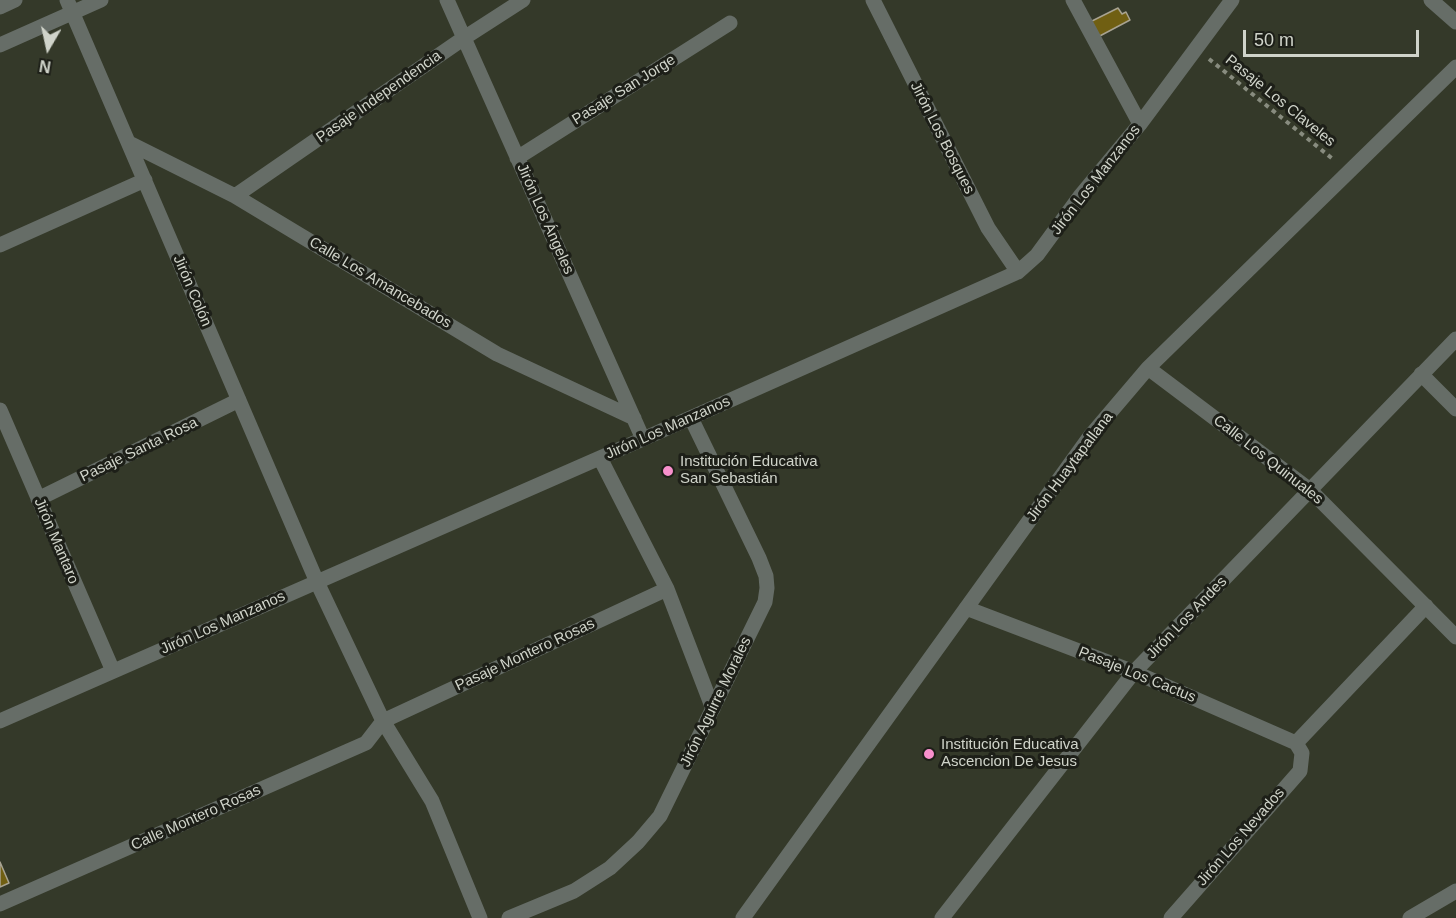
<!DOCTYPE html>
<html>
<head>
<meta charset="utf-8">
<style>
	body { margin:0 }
	#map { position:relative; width:1456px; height:918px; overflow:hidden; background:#343929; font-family:Arial,sans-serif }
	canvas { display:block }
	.north { position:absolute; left:18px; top:18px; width:60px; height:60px; -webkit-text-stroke:4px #1d1f18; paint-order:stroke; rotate:189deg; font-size:16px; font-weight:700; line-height:24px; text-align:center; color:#d0d4ca }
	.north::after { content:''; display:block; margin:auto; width:21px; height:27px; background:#d0d4ca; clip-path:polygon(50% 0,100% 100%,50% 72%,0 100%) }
	.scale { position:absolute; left:1243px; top:30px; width:176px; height:27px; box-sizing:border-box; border:3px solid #d0d4ca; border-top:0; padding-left:8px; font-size:18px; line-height:21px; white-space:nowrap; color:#d0d4ca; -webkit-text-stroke:4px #1d1f18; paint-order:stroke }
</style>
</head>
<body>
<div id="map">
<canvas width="1456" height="918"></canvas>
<div class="north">N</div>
<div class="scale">50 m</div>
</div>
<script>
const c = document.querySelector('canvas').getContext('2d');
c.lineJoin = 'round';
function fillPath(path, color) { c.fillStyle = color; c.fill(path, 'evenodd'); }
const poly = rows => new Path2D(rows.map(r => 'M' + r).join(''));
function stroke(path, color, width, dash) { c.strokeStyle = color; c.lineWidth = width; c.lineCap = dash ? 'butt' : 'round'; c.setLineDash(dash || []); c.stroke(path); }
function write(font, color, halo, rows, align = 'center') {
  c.font = font + ' Arial,sans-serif'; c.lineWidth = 6; c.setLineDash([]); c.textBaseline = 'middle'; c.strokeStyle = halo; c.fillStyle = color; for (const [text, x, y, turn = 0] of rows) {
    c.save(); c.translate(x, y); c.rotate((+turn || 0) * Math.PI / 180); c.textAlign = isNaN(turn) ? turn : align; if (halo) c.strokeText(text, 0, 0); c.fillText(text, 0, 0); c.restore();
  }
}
const building = poly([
	[1118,8,1122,14,1126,12,1130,20,1096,38,1088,23,1118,8],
	[0,862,9,883,0,887,0,862]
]);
fillPath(building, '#705f12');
stroke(building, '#a8a391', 1.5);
stroke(poly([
	[1209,59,1334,160]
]), '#888c7f', 4, [4.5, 4.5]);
stroke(poly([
	[67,0,317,582,383,721,432,801,480,918],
	[447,0,643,439],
	[873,0,988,228,1018,272],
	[1073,0,1140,124],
	[1431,0,1456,22],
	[0,7,15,0],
	[0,45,101,0],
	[129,143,235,196,497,354,634,418],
	[517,158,730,23],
	[235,196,464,38,523,0],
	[0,245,145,180],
	[1148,368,1310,490,1456,637],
	[1421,374,1456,409],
	[0,410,113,671],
	[600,458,667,589,713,709],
	[38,499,239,400],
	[966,608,1134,672,1296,743,1302,753,1300,771,1171,918],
	[0,721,643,439,1018,272,1037,255,1081,195,1140,124,1232,0],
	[1296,743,1426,606],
	[0,904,366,743,383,721,667,589],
	[509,918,574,891,610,868,638,842,660,816,765,602,767,588,766,576,759,558,691,418],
	[743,918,1091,435,1148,368,1456,67],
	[942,918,1134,672,1456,339],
	[1410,918,1456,891]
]), '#666d67', 15);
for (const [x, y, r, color] of [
	[668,471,6,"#f890cc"],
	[929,754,6,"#f890cc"]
]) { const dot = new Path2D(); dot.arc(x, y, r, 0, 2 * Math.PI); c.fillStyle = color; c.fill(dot); stroke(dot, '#1d1f18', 2); }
write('15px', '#d0d4ca', '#1d1f18', [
	["Pasaje San Jorge",624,90,-32],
	["Pasaje Independencia",379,97,-35],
	["Pasaje Los Claveles",1280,101,39],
	["Jirón Los Bosques",942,138,63],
	["Jirón Los Manzanos",1096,180,-52],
	["Jirón Los Ángeles",545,219,66],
	["Calle Los Amancebados",380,283,31],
	["Jirón Colón",192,291,67],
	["Jirón Los Manzanos",668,428,-24],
	["Pasaje Santa Rosa",139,450,-26],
	["Calle Los Quinuales",1268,460,38],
	["Jirón Huaytapallana",1070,467,-53],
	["Jirón Mantaro",56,541,67],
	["Jirón Los Andes",1187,618,-46],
	["Jirón Los Manzanos",223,623,-24],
	["Pasaje Montero Rosas",525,655,-25],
	["Pasaje Los Cactus",1137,675,22],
	["Jirón Aguirre Morales",716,702,-64],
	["Calle Montero Rosas",196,818,-24],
	["Jirón Los Nevados",1241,837,-49]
]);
write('15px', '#d0d4ca', '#1d1f18', [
	["Institución Educativa",680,462],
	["San Sebastián",680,479],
	["Institución Educativa",941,745],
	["Ascencion De Jesus",941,762]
], 'left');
</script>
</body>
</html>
